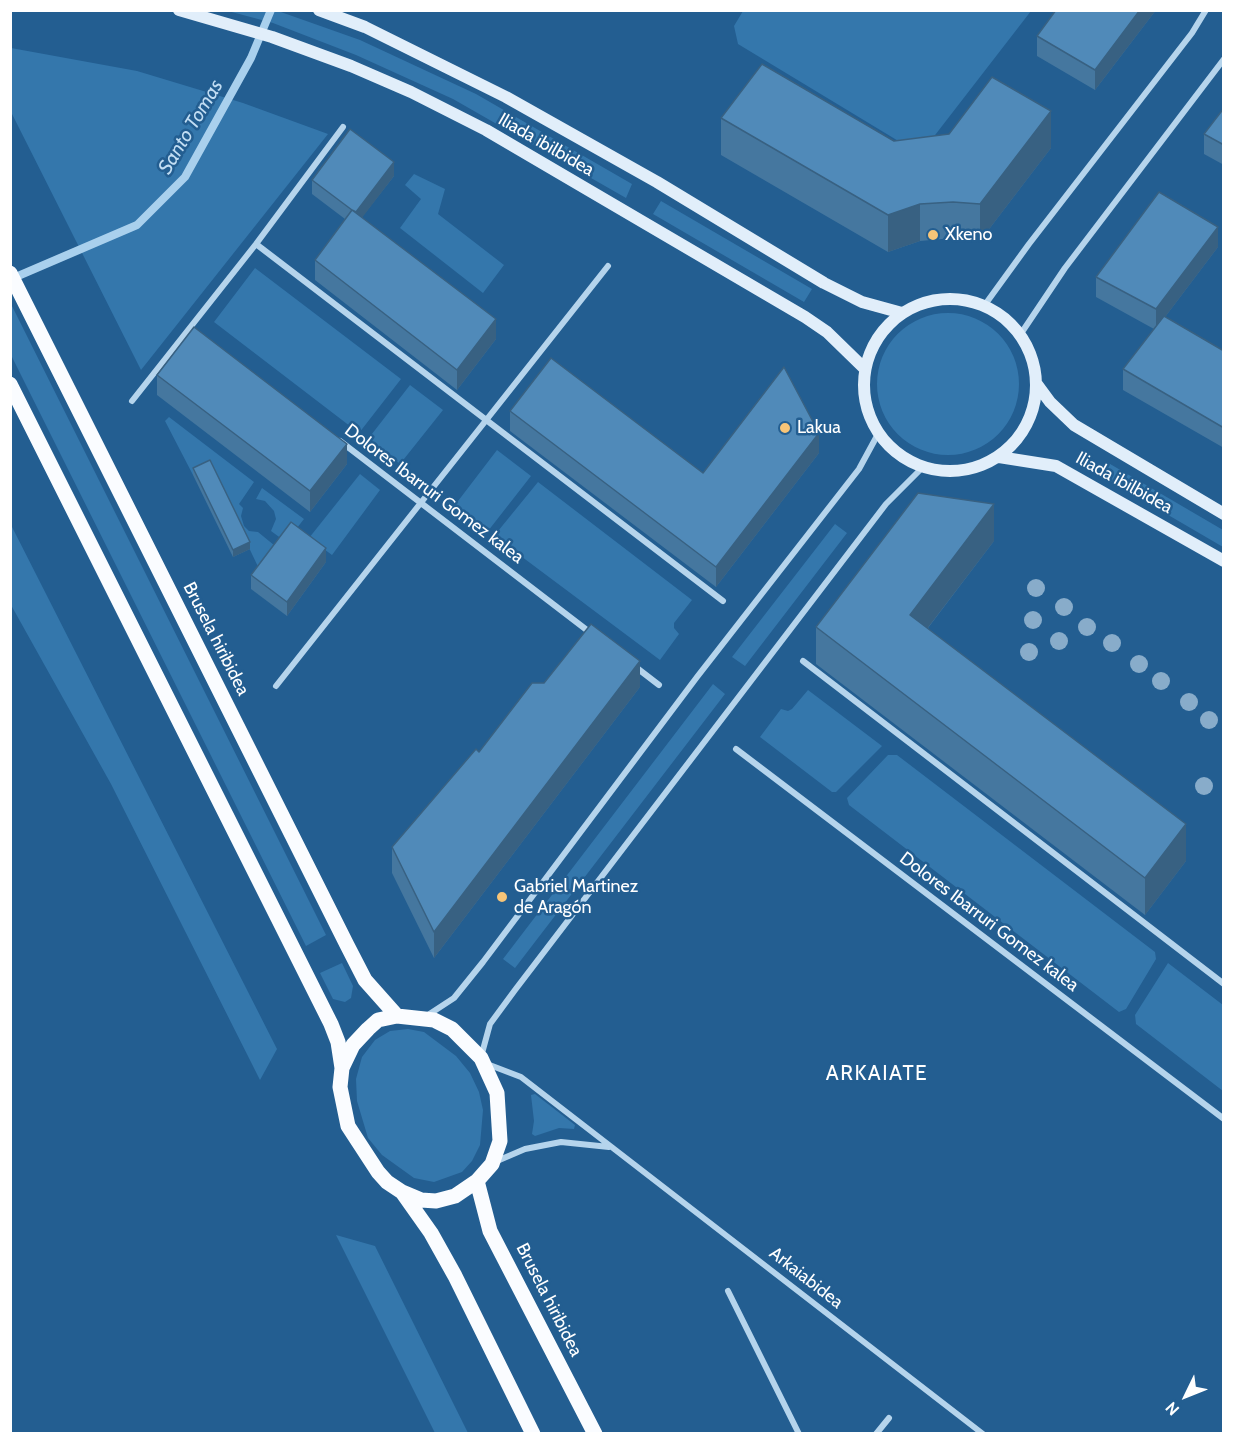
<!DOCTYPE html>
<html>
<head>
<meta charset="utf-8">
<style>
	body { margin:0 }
	#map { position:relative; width:1234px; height:1444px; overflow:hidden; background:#235e91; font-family:Cabin,sans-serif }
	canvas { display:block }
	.frame { position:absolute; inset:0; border:12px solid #fff; pointer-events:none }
	.north { position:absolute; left:1156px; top:1366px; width:60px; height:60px; -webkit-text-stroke:4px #235e91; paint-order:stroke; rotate:227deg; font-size:16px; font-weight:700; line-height:24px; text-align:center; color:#fff }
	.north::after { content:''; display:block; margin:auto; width:21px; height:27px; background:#fff; clip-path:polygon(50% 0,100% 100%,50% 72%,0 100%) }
</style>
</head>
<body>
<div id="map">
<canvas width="1234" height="1444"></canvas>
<div class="frame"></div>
<div class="north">N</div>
</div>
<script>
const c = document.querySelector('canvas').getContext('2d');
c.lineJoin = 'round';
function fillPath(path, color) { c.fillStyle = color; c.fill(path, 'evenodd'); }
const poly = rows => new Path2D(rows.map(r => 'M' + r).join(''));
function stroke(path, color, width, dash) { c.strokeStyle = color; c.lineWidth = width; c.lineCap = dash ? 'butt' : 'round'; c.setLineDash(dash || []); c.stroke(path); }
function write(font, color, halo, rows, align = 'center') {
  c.font = font + ' Cabin,sans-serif'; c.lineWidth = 5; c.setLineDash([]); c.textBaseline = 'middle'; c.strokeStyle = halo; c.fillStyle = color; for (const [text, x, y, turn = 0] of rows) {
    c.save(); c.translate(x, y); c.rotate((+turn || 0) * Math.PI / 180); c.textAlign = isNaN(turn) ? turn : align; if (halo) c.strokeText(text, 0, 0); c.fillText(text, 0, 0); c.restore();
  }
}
fillPath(poly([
	[228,11,278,11,360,40,476,94,632,184,626,198,453,99,356,55,273,23],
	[743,11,1031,11,932,139,900,142,738,44,734,26],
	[11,48,137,71,243,103,328,134,141,370,11,112],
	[414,174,445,189,438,214,504,265,483,293,400,228,421,199,405,185],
	[661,201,812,289,804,302,653,214],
	[255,268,401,379,359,433,214,322],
	[11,304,326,935,306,946,11,355],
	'877 384a71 71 0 1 1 142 0a71 71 0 1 1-142 0Z',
	[410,385,443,410,400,464,368,439],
	[169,417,254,482,239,504,243,508,241,516,244,526,249,531,258,532,280,550,262,575,211,468,193,475,165,421],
	[497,450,531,476,488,531,455,505],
	[1105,461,1223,530,1223,547,1098,474],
	[360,474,380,490,332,555,309,538],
	[538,482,692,600,674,623,674,628,679,634,660,660,494,536],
	[262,488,304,519,286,542,271,531,276,519,274,511,265,501,256,499],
	[10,523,277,1049,260,1080,111,784,11,605],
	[835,524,847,533,745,666,732,657],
	[713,684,725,694,515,968,503,959],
	[808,690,882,746,836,792,832,792,760,737,781,709,788,711,792,709],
	[888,755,897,755,1155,952,1156,959,1126,1009,1119,1012,849,805,847,798],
	[342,963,353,986,351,998,345,1002,333,999,320,973],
	[1168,963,1223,1005,1223,1091,1136,1024,1135,1015],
	[408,1029,424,1032,456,1056,470,1073,479,1092,483,1110,480,1145,472,1161,462,1172,434,1182,414,1178,382,1155,368,1138,357,1101,356,1079,362,1057,375,1040,390,1031],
	[535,1094,575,1125,574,1129,559,1128,535,1136,532,1134,534,1121,531,1095],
	[336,1235,375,1246,468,1433,435,1433]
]), '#3477ac');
stroke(poly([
	[11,279,137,225,185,177,251,58,271,10]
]), '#a9d0ed', 8);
stroke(poly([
	[256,244,723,601],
	[984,306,1029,244,1192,33,1206,10],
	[1020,335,1065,268,1224,59],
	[132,401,256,244,343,127],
	[340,441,592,634],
	[803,661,1224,984],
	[633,665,659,685],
	[276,686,608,266],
	[736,749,1224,1119],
	[428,1015,454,998,483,962,697,677,859,469,878,434],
	[481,1057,490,1024,515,990,886,504,922,468],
	[487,1064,521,1077,983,1434],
	[497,1161,525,1149,561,1142,609,1147],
	[728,1291,799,1434],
	[876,1434,889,1418]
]), '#b5d4ec', 6);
stroke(poly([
	[179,10,272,37,351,66,411,92,486,130,805,317,827,332,865,369],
	[319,10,365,27,506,97,657,182,824,283,862,302,902,313],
	'864 385a86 86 0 1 1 172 0a86 86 0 1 1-172 0Z',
	[1036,383,1050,402,1074,425,1224,514],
	[999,457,1056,466,1224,561]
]), '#e1eefa', 12);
stroke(poly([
	[10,273,347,945,365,980,397,1016],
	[10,384,331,1024,338,1042,342,1068],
	[397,1016,434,1020,452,1029,481,1058,497,1093,500,1141,492,1164,477,1181,455,1196,436,1201,421,1200,402,1192,387,1182,378,1172,348,1126,340,1087,342,1068,353,1045,368,1029,378,1020,397,1016],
	[477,1181,490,1231,595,1434],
	[402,1192,431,1233,455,1276,533,1434]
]), '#fafcff', 15);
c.fillStyle = '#88acca';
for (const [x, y] of [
	[1036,588],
	[1064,607],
	[1033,620],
	[1087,627],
	[1059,641],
	[1112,643],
	[1029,652],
	[1139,664],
	[1161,681],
	[1189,702],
	[1209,720],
	[1204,786]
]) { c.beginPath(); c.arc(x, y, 9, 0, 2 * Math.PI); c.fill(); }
fillPath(poly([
	[1056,10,1156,10,1095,90,1037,56,1037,36],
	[1224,108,1224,165,1204,154,1204,134],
	[721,118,894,141,1051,148,980,241,953,238,920,241,888,252,721,155],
	[394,176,362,217,496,339,457,390,315,280,315,260,345,219,312,194,312,180],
	[1218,247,1165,317,1224,351,1224,448,1123,390,1123,369,1154,329,1096,297,1096,277],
	[157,375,347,464,310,512,157,395],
	[510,411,703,473,819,453,716,587,510,431],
	[193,468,250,549,233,557,193,475],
	[994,541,928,628,1186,861,1145,915,816,664,816,627],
	[326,562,287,616,251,589,251,575],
	[640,687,434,958,392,873,392,847,479,752]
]), '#45779f');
fillPath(poly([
	[1140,10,1156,10,1095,90,1095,70],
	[1051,111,1051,148,980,241,980,204],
	[394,162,394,176,355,227,355,213],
	[920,204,920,241,888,252,888,215],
	[1218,227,1218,247,1156,329,1156,309],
	[496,319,496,339,457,390,457,370],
	[819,433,819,453,716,587,716,567],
	[347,444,347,464,310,512,310,491],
	[994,504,994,541,910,651,910,615],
	[250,542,250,549,233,557,233,550],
	[326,548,326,562,287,616,287,602],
	[640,661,640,687,434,958,434,932],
	[1186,824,1186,861,1145,915,1145,878]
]), '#386182');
const building = poly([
	[1056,10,1140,10,1095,70,1037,36,1056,10],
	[762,64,894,141,949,134,992,77,1051,111,980,204,953,202,920,204,888,215,721,118,762,64],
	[1224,108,1224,145,1204,134,1224,108],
	[350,129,394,162,356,212,352,210,312,180,350,129],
	[1159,192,1218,227,1156,309,1096,277,1159,192],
	[352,210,496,319,457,370,315,260,352,210],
	[1164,316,1224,351,1224,428,1123,369,1164,316],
	[194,327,347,444,310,491,157,375,194,327],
	[551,358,703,473,784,367,819,433,716,567,510,411,551,358],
	[210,460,250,542,233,550,193,468,210,460],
	[918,493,994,504,910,615,1186,824,1145,878,816,627,918,493],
	[291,522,326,548,287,602,251,575,291,522],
	[591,624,640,661,434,932,392,847,476,749,479,752,532,683,544,683,591,624]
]);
fillPath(building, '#508ab9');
stroke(building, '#386182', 1.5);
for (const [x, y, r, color] of [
	[933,235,6,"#f7c578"],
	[785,428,6,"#f7c578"],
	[502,897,6,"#f7c578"]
]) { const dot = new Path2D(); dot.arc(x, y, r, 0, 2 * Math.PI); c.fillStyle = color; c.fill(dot); stroke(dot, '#235e91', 2); }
write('18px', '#fff', '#235e91', [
	["Iliada ibilbidea",546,145,30],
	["Iliada ibilbidea",1124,483,29],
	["Dolores Ibarruri Gomez kalea",434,494,37],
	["Brusela hiribidea",216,639,63],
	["Dolores Ibarruri Gomez kalea",989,922,37],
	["Arkaiabidea",806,1278,38],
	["Brusela hiribidea",549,1300,63]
]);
write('18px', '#fff', '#235e91', [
	["Xkeno",945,235],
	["Lakua",797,428],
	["Gabriel Martinez",514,887],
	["de Aragón",514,908]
], 'left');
write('italic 20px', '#c1ddf3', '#235e91', [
	["Santo Tomas",191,127,-59]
]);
c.letterSpacing = '1.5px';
write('21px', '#fff', '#235e91', [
	["ARKAIATE",877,1074]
]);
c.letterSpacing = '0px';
</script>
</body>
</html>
